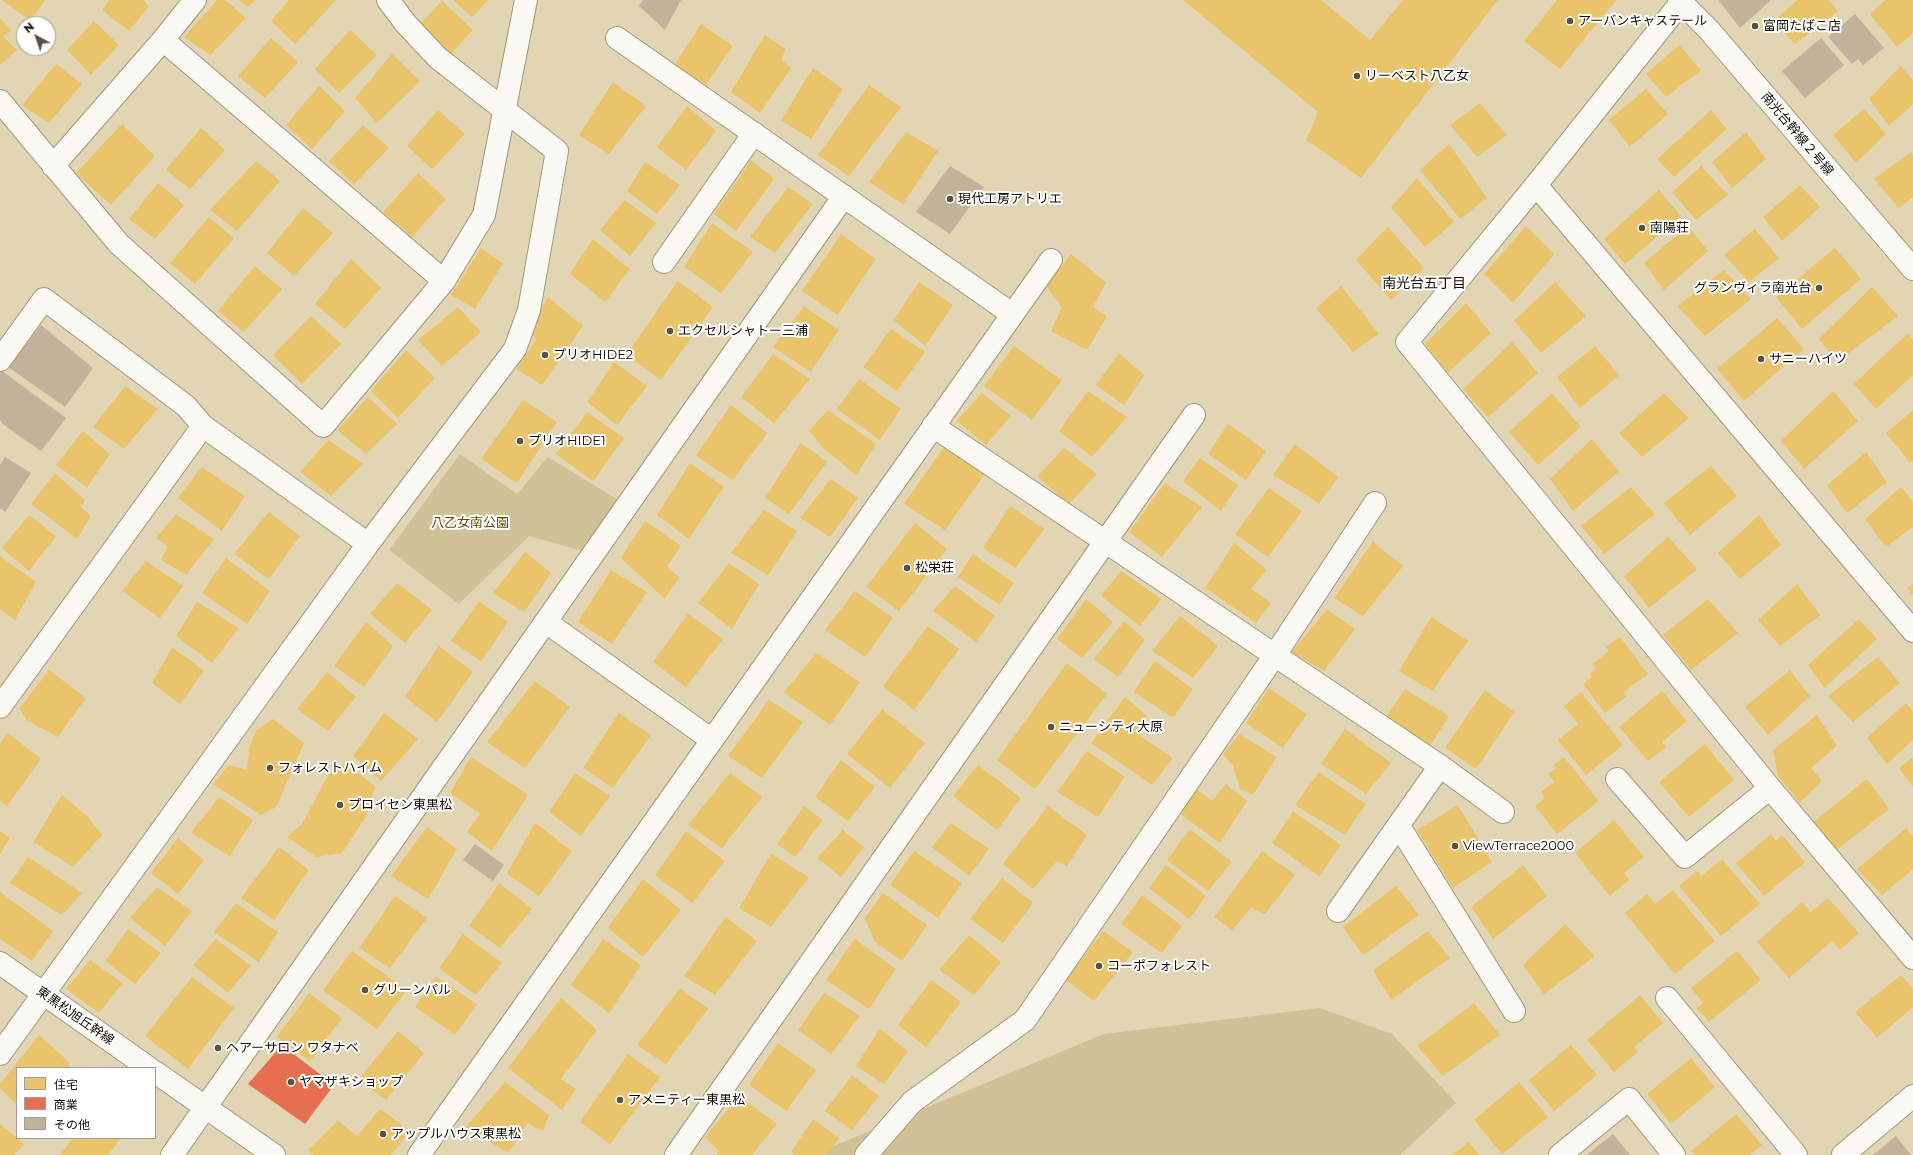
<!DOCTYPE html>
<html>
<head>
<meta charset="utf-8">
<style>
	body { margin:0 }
	#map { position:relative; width:1913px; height:1155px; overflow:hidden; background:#e1d5b3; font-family:Montserrat,"Noto Sans JP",sans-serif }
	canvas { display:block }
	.legend { position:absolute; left:16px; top:1067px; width:140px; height:72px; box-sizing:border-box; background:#fff; border:1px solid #a09d99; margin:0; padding:5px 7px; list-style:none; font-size:12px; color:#120a00 }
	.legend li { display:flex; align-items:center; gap:8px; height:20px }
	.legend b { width:20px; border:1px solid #a09d99 }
	.north { position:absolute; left:16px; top:16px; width:40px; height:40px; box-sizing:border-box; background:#fff; border:1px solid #a09d99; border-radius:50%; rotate:320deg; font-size:11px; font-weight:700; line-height:16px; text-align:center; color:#120a00 }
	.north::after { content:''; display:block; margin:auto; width:14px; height:18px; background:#5a513f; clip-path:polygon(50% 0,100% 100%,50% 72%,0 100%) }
</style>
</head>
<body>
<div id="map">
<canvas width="1913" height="1155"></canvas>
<ul class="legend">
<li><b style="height:11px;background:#e9c46a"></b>住宅</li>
<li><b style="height:11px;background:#e76f51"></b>商業</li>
<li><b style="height:11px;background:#c1b39b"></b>その他</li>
</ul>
<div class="north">N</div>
</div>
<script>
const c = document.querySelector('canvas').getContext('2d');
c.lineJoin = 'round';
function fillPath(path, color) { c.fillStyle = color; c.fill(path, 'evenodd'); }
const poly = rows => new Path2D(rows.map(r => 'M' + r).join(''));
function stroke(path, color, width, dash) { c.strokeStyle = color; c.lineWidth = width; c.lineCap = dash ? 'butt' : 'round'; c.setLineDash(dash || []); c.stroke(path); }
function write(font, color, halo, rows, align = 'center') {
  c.font = font + ' Montserrat,"Noto Sans JP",sans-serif'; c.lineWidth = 4; c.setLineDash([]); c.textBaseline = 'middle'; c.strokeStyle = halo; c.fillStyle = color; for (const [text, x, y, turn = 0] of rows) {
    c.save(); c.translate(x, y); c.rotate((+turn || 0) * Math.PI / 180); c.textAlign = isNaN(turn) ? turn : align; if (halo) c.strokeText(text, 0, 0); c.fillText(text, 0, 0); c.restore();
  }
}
fillPath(poly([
	[460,454,517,494,548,457,618,500,586,552,529,536,459,604,389,550],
	[1320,1008,1392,1034,1456,1103,1400,1155,812,1155,1104,1034]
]), '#d1c196');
fillPath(poly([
	[2,0,46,0,30,20],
	[110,0,143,0,149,6,129,31,102,10],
	[217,0,225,0,246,18,210,55,184,37],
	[239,0,256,0,248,7],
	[289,0,336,0,295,44,271,21],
	[453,0,488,0,472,17],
	[1183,0,1321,0,1370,40,1403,0,1498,0,1361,178,1306,140,1318,112],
	[1557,0,1616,0,1560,69,1524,41],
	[1797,0,1829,0,1838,11,1795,44,1774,21],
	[1885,0,1913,0,1913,33,1897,47,1870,14],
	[442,1,473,30,450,55,420,24],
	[0,18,11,31,3,36,17,50,0,65],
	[94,21,119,45,91,75,67,50],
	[701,24,733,46,706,85,675,65],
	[350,30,377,55,339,93,315,69],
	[765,35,786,49,781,60,791,68,760,113,731,92],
	[271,38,298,62,265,98,238,76],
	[1679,45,1701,70,1666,97,1646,74],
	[392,54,420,81,377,123,355,98],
	[56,64,82,84,49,123,22,105],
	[1901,66,1913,81,1913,104,1889,126,1869,99],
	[813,68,843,89,811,139,781,120],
	[613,82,646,106,609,154,579,135],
	[869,85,901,107,849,176,818,155],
	[319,86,345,111,312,149,286,125],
	[1646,89,1668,114,1630,147,1609,120],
	[1480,103,1507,135,1477,157,1450,125],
	[687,106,716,131,686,170,657,147],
	[1864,109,1886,134,1856,163,1833,135],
	[438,110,465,134,432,169,407,146],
	[1711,110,1727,129,1674,177,1657,159],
	[122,124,155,156,111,205,76,173],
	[363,125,389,148,354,184,329,161],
	[201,128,225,150,190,189,166,170],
	[906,132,938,151,903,204,869,182],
	[1746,132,1766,159,1732,188,1712,162],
	[1449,144,1487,198,1460,219,1420,170],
	[1911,152,1913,155,1913,197,1899,208,1874,179],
	[751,160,774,179,736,231,714,214],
	[256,161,280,181,237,231,210,210],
	[645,162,680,185,657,214,627,191],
	[1701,166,1728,195,1696,220,1672,192],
	[418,173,446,199,412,237,383,212],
	[1417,178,1454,222,1425,247,1391,207],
	[158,183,184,205,155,239,129,219],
	[1800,185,1820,207,1782,241,1763,217],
	[788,187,813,204,775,253,750,237],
	[1659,190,1681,216,1625,264,1604,239],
	[624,200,656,223,630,256,600,230],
	[303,208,333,233,294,276,267,253],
	[209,217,234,238,195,284,170,263],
	[712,223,753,252,721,293,684,267],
	[1526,226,1554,254,1513,303,1484,274],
	[1688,226,1708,251,1664,290,1644,263],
	[1388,227,1424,268,1391,300,1356,260],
	[1755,229,1779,258,1749,282,1724,255],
	[841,234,876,259,838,315,802,291],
	[593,239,630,269,605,302,570,274],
	[481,248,503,263,475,309,451,295],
	[1835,248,1861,279,1802,329,1776,297],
	[1071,254,1106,282,1093,307,1107,316,1087,350,1051,331,1062,307,1046,286],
	[351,259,381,288,345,329,315,304],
	[255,266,282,289,244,332,218,311],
	[1724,270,1751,299,1705,336,1677,306],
	[678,281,713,307,661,380,626,355],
	[919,282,953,305,925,346,894,320],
	[1555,282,1586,316,1541,353,1514,321],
	[1341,286,1379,334,1353,352,1316,308],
	[1872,287,1898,316,1837,362,1819,339],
	[548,297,583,326,542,385,516,369,536,340,529,329],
	[1466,303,1491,333,1448,373,1425,344],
	[804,306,839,330,811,372,773,347],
	[458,307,481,332,442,366,418,340],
	[311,316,341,344,302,384,273,355],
	[1777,318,1804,349,1744,401,1717,369],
	[891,329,925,352,897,391,863,367],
	[1908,333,1913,340,1913,375,1876,409,1854,384],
	[1512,342,1538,373,1488,417,1463,389],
	[1014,346,1062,380,1032,420,984,386],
	[1595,346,1619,375,1580,408,1557,377],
	[406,350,435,378,398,418,371,391],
	[1119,353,1144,375,1124,405,1096,385],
	[773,354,810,379,774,423,741,397],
	[614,362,647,386,617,425,587,402],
	[859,379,901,409,880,440,837,409],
	[125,386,158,409,124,449,93,427],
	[1088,391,1127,417,1092,457,1059,431],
	[1833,391,1858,421,1804,469,1781,441],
	[982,393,1011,416,986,445,957,421],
	[1552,393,1581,427,1538,465,1509,432],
	[1664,393,1689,418,1642,457,1619,433],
	[368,397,397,424,366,454,337,430],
	[523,400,557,422,517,483,481,459],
	[731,405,767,433,733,480,696,456],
	[828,410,876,444,856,475,823,448,809,431],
	[1913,410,1913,461,1910,463,1886,433],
	[587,412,624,438,593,481,556,454],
	[1228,424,1266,451,1246,480,1208,454],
	[83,431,110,454,87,487,56,465],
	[1592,439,1619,471,1573,511,1550,479],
	[328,440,363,464,331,496,300,472],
	[801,443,827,462,789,514,765,498],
	[1295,444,1338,477,1319,503,1273,475],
	[944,447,985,474,945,530,904,504],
	[1064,448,1097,474,1069,504,1037,476],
	[1866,452,1887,482,1847,513,1827,485],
	[1200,458,1238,485,1221,511,1183,481],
	[690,463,724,487,689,539,657,515],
	[1711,466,1737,496,1690,535,1664,503],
	[202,467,245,496,222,531,178,498],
	[55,473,85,500,81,507,91,516,77,539,31,504],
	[831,479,858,498,830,537,800,518],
	[1165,483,1202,507,1162,557,1129,532],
	[1631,487,1655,514,1604,554,1581,526],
	[1901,487,1913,502,1913,527,1886,547,1865,519],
	[1269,488,1302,511,1268,557,1235,534],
	[1010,506,1044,529,1016,568,983,548],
	[764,510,797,531,768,575,731,553],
	[269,512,300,536,269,579,234,554],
	[176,514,214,539,186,575,161,560,168,547,156,538],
	[29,515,56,536,29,571,2,548],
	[1759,515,1781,545,1740,579,1718,553],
	[645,521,681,546,667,566,679,578,665,599,621,558],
	[915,523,947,549,899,611,866,587],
	[1668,537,1697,569,1649,608,1624,576],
	[1373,542,1403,566,1363,616,1334,598],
	[1234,543,1267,570,1251,589,1271,603,1256,623,1205,588],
	[525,552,551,573,524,612,493,593],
	[973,554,1014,583,999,604,958,577],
	[0,556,36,582,15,620,0,609],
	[226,558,270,591,247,624,202,593],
	[146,561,183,586,160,618,122,591],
	[729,563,759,584,732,629,698,603],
	[611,570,647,592,612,644,578,622],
	[1121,571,1161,599,1140,626,1101,596],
	[397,583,432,610,405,643,370,614],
	[1797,584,1820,615,1780,646,1758,620],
	[1913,584,1913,595,1907,588],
	[955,586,995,616,976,642,933,611],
	[855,591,893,618,865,657,825,630],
	[1086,599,1113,622,1082,658,1057,639],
	[1708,599,1738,633,1691,670,1663,635],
	[479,601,508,622,481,661,451,641],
	[197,602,239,628,212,663,176,636],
	[1327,609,1355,629,1324,671,1292,652],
	[688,614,723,639,686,687,653,662],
	[1180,616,1218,646,1193,678,1152,651],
	[1431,617,1468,641,1432,691,1399,671],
	[1859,619,1877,639,1824,688,1808,665],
	[1124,621,1145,640,1118,677,1094,659],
	[366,622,393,646,364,687,334,666],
	[928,626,959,649,914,710,883,686],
	[1620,637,1648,674,1624,692,1627,696,1605,713,1583,684,1592,677,1590,673,1596,668,1592,664,1609,651,1606,647],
	[439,646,473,672,437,722,405,697],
	[172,647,204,671,180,704,152,683],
	[817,653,860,682,830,725,784,692],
	[1878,657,1900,683,1853,722,1828,696],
	[1155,661,1193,689,1173,718,1134,692],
	[1067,663,1107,694,1035,789,997,760],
	[49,670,86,698,58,737,26,720,20,708],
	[1790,670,1810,696,1768,735,1745,707],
	[327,672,356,697,328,731,297,709],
	[535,681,570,707,525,768,487,742],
	[1269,688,1307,714,1283,748,1246,723],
	[1405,689,1449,716,1428,749,1385,719],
	[1485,690,1514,712,1476,769,1445,748],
	[1662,691,1687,721,1662,742,1666,747,1648,761,1619,727],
	[1581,692,1623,745,1586,775,1558,740,1578,724,1564,706],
	[1125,697,1147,716,1138,734,1173,758,1152,785,1091,743],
	[769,700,803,722,762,778,728,756],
	[1906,703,1913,711,1913,740,1887,764,1867,738],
	[882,709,925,743,890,788,847,754],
	[384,713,418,739,381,781,353,756],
	[619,713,651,735,613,788,583,768],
	[1817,715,1837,746,1811,768,1822,781,1800,803,1778,776,1773,750],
	[273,719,304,743,276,807,261,815,213,784,229,765,247,770,249,749,256,730],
	[1345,729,1391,763,1366,794,1321,764],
	[8,733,41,759,7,806,0,801,0,744],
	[1239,734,1277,757,1253,795,1240,789,1233,766,1223,754],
	[1705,744,1734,780,1689,817,1659,782],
	[1087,751,1125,777,1098,817,1057,792],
	[471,757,528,795,492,851,467,832,480,814,450,793],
	[1564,757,1599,801,1557,834,1535,806,1545,798,1541,792,1554,782,1548,774,1556,768,1554,765],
	[1913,757,1913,787,1899,768],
	[841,760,875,787,848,821,815,797],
	[345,763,375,786,365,818,342,853,316,857,287,837,302,824,329,773],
	[978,765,1021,798,997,830,953,796],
	[1319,772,1366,804,1345,835,1295,805],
	[575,773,610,796,581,836,549,812],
	[730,773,762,797,722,848,688,825],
	[1867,779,1889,809,1834,852,1812,823],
	[1226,784,1247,801,1220,843,1179,813,1197,790,1212,801],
	[62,795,89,818,102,835,73,867,33,842],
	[219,797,253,820,230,856,191,833],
	[1458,805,1492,862,1453,888,1417,830],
	[804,806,823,820,795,857,777,844],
	[1048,806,1087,835,1067,866,1057,861,1033,889,1003,864],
	[1293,811,1341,845,1319,876,1272,843],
	[1614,820,1644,857,1624,873,1629,880,1610,896,1575,853],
	[535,823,572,851,539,896,507,874],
	[951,823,989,849,969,876,932,847],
	[427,827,457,849,428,899,391,876],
	[1906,828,1913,837,1913,869,1882,895,1857,869],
	[1190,829,1232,862,1208,891,1167,860],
	[843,830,864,847,841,877,817,858],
	[0,831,10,838,0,854],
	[686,831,725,861,692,903,655,875],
	[1771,834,1776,841,1782,835,1805,862,1764,896,1736,863],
	[178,838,204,860,178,894,151,873],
	[279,847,309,870,274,920,241,898],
	[914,851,962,883,938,918,890,885],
	[1262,851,1295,875,1265,914,1251,908,1232,930,1214,917],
	[771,854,809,877,771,927,739,908],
	[28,857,82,893,62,915,10,883],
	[1722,859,1760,904,1721,936,1679,886,1697,871,1702,876],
	[1166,865,1206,896,1189,919,1149,888],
	[1523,865,1547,896,1493,939,1471,907],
	[1002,878,1033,903,1003,943,970,919],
	[643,879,681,910,643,957,608,928],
	[499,883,532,909,500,948,469,926],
	[1396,886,1419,915,1363,955,1343,927],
	[157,887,192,911,165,946,130,918],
	[1673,890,1715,941,1675,974,1625,913,1647,894,1655,904],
	[0,892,53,931,32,961,0,939],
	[883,893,927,925,902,961,875,942,865,918],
	[1142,895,1182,926,1162,953,1121,924],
	[395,896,427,918,390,968,359,948],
	[1828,898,1859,933,1840,950,1832,941,1789,978,1757,942,1802,902,1811,912],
	[236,903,278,932,259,962,214,932],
	[726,917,757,941,715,995,684,976],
	[1565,924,1595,956,1544,994,1523,965],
	[128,929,161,953,135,984,105,961],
	[1103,931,1133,952,1094,1001,1066,980],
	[1428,931,1450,958,1391,1000,1373,970],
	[463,934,502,963,476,995,439,968],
	[969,935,1001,962,974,995,939,970],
	[216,939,251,966,228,993,193,965],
	[603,939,641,965,609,1013,571,985],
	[855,939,896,969,869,1009,826,980],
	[352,951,407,990,377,1029,323,990],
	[1737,951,1761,980,1709,1022,1697,1008,1703,1003,1691,988],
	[90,960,123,983,99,1013,66,989],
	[1901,975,1913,989,1913,1007,1877,1038,1855,1012],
	[192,977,234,1008,188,1069,145,1036],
	[436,977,477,1004,455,1035,415,1007],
	[931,980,961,1002,926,1047,898,1025],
	[680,988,708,1009,666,1064,637,1045],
	[309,993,342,1018,310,1061,277,1037],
	[824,993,860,1016,831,1054,798,1030],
	[1640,995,1663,1023,1634,1047,1638,1052,1614,1072,1587,1040],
	[561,998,597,1030,561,1079,576,1089,562,1110,508,1068],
	[1474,1003,1500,1035,1443,1076,1417,1046],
	[880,1029,908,1051,884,1084,856,1066],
	[398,1031,424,1053,386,1100,358,1080],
	[39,1035,70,1063,67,1068,17,1068,17,1105,0,1088,0,1084],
	[778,1043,816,1070,786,1111,749,1085],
	[1571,1045,1597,1075,1554,1111,1529,1080],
	[628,1054,660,1077,610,1144,580,1122],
	[1691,1058,1715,1087,1671,1124,1647,1094],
	[852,1075,879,1096,852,1130,825,1111],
	[505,1082,549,1115,543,1131,528,1123,508,1153,466,1127],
	[1519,1082,1548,1117,1502,1154,1474,1120],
	[739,1096,777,1124,752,1155,717,1155,719,1151,705,1137],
	[380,1109,410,1131,391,1155,313,1155,308,1150,338,1121,357,1136],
	[1736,1114,1762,1145,1750,1155,1695,1155,1691,1151],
	[813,1119,839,1138,826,1155,795,1155,791,1152],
	[0,1124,24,1144,14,1155,0,1155],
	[73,1138,121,1138,108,1155,60,1155],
	[1469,1142,1479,1155,1452,1155]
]), '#e9c46a');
fillPath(poly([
	[282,1045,334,1085,305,1124,248,1084]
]), '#e76f51');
fillPath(poly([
	[643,0,681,0,665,30,639,6],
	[1720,0,1771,0,1740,28,1719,1],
	[1855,14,1884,48,1863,65,1858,59,1852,64,1828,37],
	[1821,38,1844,65,1805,98,1782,71],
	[950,166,984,187,950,234,916,212],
	[41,325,93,368,65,407,8,367],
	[2,371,66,418,41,451,4,425,0,420,0,374],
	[5,457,31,473,5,512,0,508,0,465],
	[475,844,504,865,493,881,463,860],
	[1613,1134,1630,1155,1587,1155],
	[1896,1136,1911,1155,1873,1155]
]), '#c1b39b');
const minor = poly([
	[1683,0,1536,185,1407,342,1770,788,1913,958],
	[617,38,1012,314],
	[163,40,444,281],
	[0,101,119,244,323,426,444,281,484,215,526,0],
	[53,166,163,40,195,0],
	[1536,185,1913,631],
	[664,262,754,133],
	[0,360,44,299,186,406,203,426,368,544,515,349,529,310,557,151,438,58,406,24,388,0],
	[933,426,1440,766],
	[546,622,712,740],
	[0,707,203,426],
	[1617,779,1685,857,1770,788],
	[1399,826,1514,1011],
	[1338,911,1440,766,1503,812],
	[1667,998,1796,1155],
	[0,1054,368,544],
	[172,1155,844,196],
	[419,1155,1051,260],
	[676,1155,1194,415],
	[866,1155,912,1102,1025,1020,1275,655,1375,503],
	[1560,1155,1629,1099,1674,1155],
	[1843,1155,1913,1096]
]);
const tertiary = poly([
	[1679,0,1709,30,1913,269],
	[0,963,149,1068],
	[155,1072,274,1155]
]);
stroke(minor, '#a1987d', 24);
stroke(tertiary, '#a1987d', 24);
stroke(minor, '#faf9f4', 22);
stroke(tertiary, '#faf9f4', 22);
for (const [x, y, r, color] of [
	[1570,21,4,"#5a513f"],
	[1755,26,4,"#5a513f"],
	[1357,76,4,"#5a513f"],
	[950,199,4,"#5a513f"],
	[1642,228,4,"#5a513f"],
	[1819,288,4,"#5a513f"],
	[670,331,4,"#5a513f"],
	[545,355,4,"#5a513f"],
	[1761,359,4,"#5a513f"],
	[520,441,4,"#5a513f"],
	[907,568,4,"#5a513f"],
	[1051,727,4,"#5a513f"],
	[270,768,4,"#5a513f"],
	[340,805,4,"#5a513f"],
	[1455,846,4,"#5a513f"],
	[1099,966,4,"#5a513f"],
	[365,990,4,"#5a513f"],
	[218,1048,4,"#5a513f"],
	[291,1082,4,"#5a513f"],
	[620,1100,4,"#5a513f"],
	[383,1134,4,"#5a513f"]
]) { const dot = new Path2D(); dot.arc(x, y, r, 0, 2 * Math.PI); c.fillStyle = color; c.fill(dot); stroke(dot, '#fff', 1.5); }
write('13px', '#120a00', '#fff', [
	["アーバンキャステール",1578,21],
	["富岡たばこ店",1763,26],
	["リーベスト八乙女",1365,76],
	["現代工房アトリエ",958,199],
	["南陽荘",1650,228],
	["グランヴィラ南光台",1811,288,"right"],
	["エクセルシャトー三浦",678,331],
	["プリオHIDE2",553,355],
	["サニーハイツ",1769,359],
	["プリオHIDE1",528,441],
	["松栄荘",915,568],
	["ニューシティ大原",1059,727],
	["フォレストハイム",278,768],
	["プロイセン東黒松",348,805],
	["ViewTerrace2000",1463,846],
	["コーポフォレスト",1107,966],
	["グリーンパル",373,990],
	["ヘアーサロン ワタナベ",226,1048],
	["ヤマザキショップ",299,1082],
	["アメニティー東黒松",628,1100],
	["アップルハウス東黒松",391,1134]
], 'left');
write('13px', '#120a00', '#fff', [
	["南光台幹線２号線",1797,134,50],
	["東黒松旭丘幹線",75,1016,35]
]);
write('13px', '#5f4a07', '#fff', [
	["八乙女南公園",470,523]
]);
write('14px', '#120a00', '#fff', [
	["南光台五丁目",1424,284]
]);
</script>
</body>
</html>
